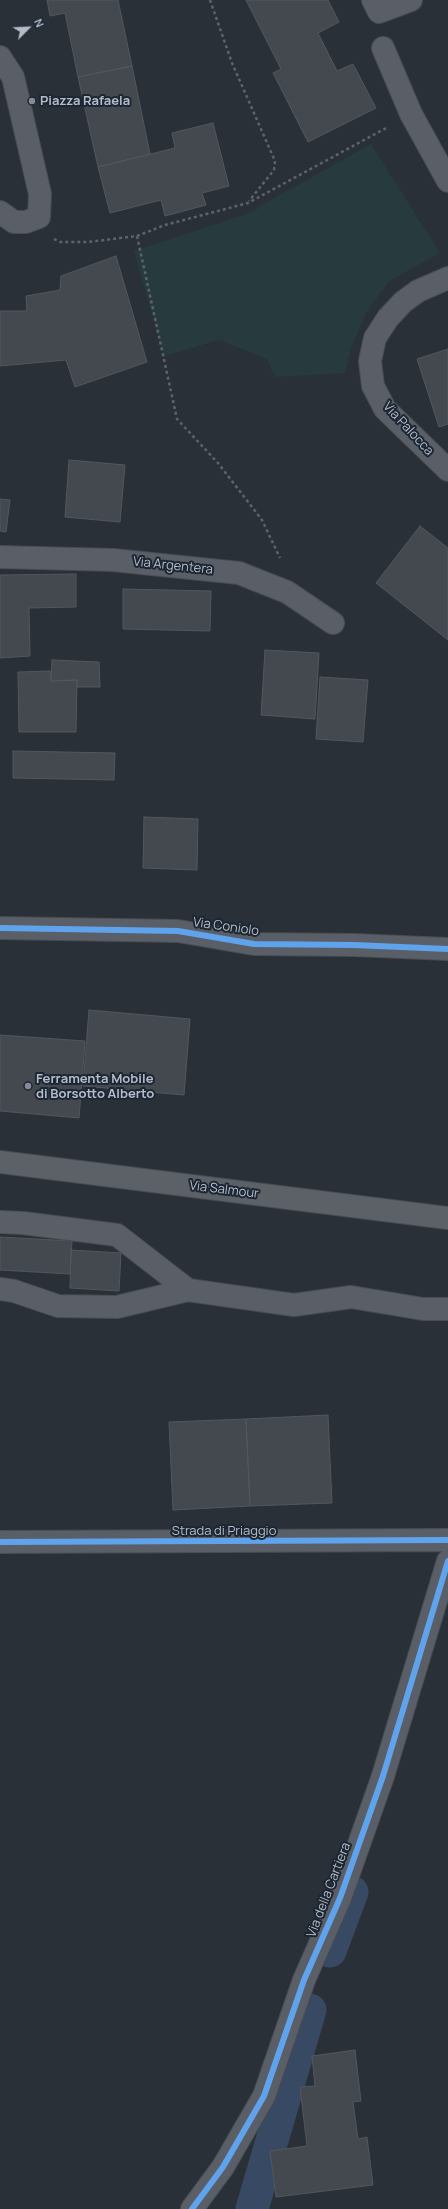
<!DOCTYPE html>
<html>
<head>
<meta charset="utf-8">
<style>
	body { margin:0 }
	#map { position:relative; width:448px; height:2209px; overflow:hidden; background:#2a3038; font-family:Manrope,sans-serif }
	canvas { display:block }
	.north { position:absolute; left:8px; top:8px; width:40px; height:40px; -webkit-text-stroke:3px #1d2633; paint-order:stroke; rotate:66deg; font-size:11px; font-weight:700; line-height:16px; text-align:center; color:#b4bcc9 }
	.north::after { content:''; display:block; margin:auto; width:14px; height:18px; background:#b4bcc9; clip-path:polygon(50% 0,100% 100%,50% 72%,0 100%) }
</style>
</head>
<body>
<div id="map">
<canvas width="448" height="2209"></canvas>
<div class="north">N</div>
</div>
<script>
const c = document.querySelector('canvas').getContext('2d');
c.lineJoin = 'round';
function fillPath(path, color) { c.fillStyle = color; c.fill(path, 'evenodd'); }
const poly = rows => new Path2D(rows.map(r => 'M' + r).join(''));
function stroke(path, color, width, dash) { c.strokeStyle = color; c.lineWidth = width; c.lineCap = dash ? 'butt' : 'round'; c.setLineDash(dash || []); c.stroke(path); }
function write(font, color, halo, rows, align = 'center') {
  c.font = font + ' Manrope,sans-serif'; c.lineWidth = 4; c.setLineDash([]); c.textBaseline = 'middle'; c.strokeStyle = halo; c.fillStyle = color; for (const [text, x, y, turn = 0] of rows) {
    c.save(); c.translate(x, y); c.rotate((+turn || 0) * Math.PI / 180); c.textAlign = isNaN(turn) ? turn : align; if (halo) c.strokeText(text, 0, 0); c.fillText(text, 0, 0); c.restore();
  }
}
fillPath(poly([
	[371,144,440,253,389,281,366,313,351,348,345,373,275,377,267,359,219,340,164,356,134,251,253,212,262,205]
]), '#273a3e');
stroke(poly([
	[330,1951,352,1892],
	[252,2209,310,2010]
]), '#384963', 33);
const building = poly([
	[47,0,118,0,132,66,78,77,65,13,50,16,47,0],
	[246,0,328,0,339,22,318,33,337,71,353,64,376,108,308,142,273,73,281,69,246,0],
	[132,66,150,154,98,167,78,77,132,66],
	[213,123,229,186,202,193,206,205,165,216,161,200,110,213,98,167,175,148,172,133,213,123],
	[116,256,147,362,75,387,66,360,0,366,0,311,27,311,26,296,60,290,61,276,116,256],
	[448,349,448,424,439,427,417,359,448,349],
	[69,460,125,465,120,522,65,517,69,460],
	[0,499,10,500,6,532,0,531,0,499],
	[420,526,448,548,448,640,376,583,420,526],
	[76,574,76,607,29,608,30,656,0,658,0,575,76,574],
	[123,589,211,591,210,631,123,629,123,589],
	[265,650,319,653,315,719,261,715,265,650],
	[52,660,99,662,100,687,77,687,77,680,51,681,52,660],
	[50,671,51,681,77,680,76,732,19,732,18,672,50,671],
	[320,677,368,680,363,742,316,739,320,677],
	[13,751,115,753,114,780,13,778,13,751],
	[144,817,198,819,197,870,143,868,144,817],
	[89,1010,190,1019,184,1095,83,1086,89,1010],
	[0,1035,85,1041,79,1118,0,1111,0,1035],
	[0,1237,72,1241,70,1274,0,1270,0,1237],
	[71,1250,121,1253,119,1291,70,1288,71,1250],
	[328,1415,332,1503,250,1506,246,1419,328,1415],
	[246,1419,250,1506,173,1510,169,1422,246,1419],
	[355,2050,361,2101,353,2102,358,2139,367,2137,373,2185,276,2197,270,2151,307,2146,300,2087,315,2086,312,2056,355,2050]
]);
fillPath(building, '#444950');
stroke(building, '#52575f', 1);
const minor = poly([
	[373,0,379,12,411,0],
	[383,48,411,114,448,181],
	[0,57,13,77,40,194,39,217,26,222,14,222,0,212],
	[448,278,418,291,403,302,388,318,375,338,370,361,373,386,385,409,448,470],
	[0,557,113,560,239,573,287,592,333,623],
	[0,928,178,931,254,944,354,945,448,949],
	[0,1222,23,1223,117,1235,188,1290],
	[0,1289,14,1291,58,1306,117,1307,188,1290,294,1305,351,1297,423,1309,448,1309],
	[0,1542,448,1540],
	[192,2209,223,2167,264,2096,304,1980,340,1898,383,1776,448,1561]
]);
const major = poly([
	[0,1162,448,1218]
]);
stroke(minor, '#484c53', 24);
stroke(major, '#484c55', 24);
stroke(poly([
	[210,0,232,63,275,161,274,170,249,201],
	[137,236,177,419,218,463,262,520,280,558],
	[54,239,60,242,88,242,137,236,165,225,248,203,388,127]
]), '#5d636a', 2.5, [3, 3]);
stroke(minor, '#5a5e66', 22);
stroke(major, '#5c6168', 22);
stroke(poly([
	[0,928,178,931,254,944,354,945,448,949],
	[0,1542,448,1540],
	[192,2209,223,2167,264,2096,304,1980,340,1898,383,1776,448,1561]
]), '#60a3ed', 6);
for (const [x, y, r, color] of [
	[32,101,4,"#848b96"],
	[28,1086,4,"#848b96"]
]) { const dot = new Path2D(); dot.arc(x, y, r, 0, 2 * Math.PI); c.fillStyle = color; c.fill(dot); stroke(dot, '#1d2633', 1.5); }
write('bold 13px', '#b4bcc9', '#1d2633', [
	["Piazza Rafaela",40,101],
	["Ferramenta Mobile",36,1079],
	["di Borsotto Alberto",36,1094]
], 'left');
write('13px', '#b4bcc9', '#1d2633', [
	["Via Palocca",408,429,47],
	["Via Argentera",173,566,6],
	["Via Coniolo",226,927,8],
	["Via Salmour",224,1190,7],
	["Strada di Priaggio",224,1531],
	["Via della Cartiera",329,1890,-69]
]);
</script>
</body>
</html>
